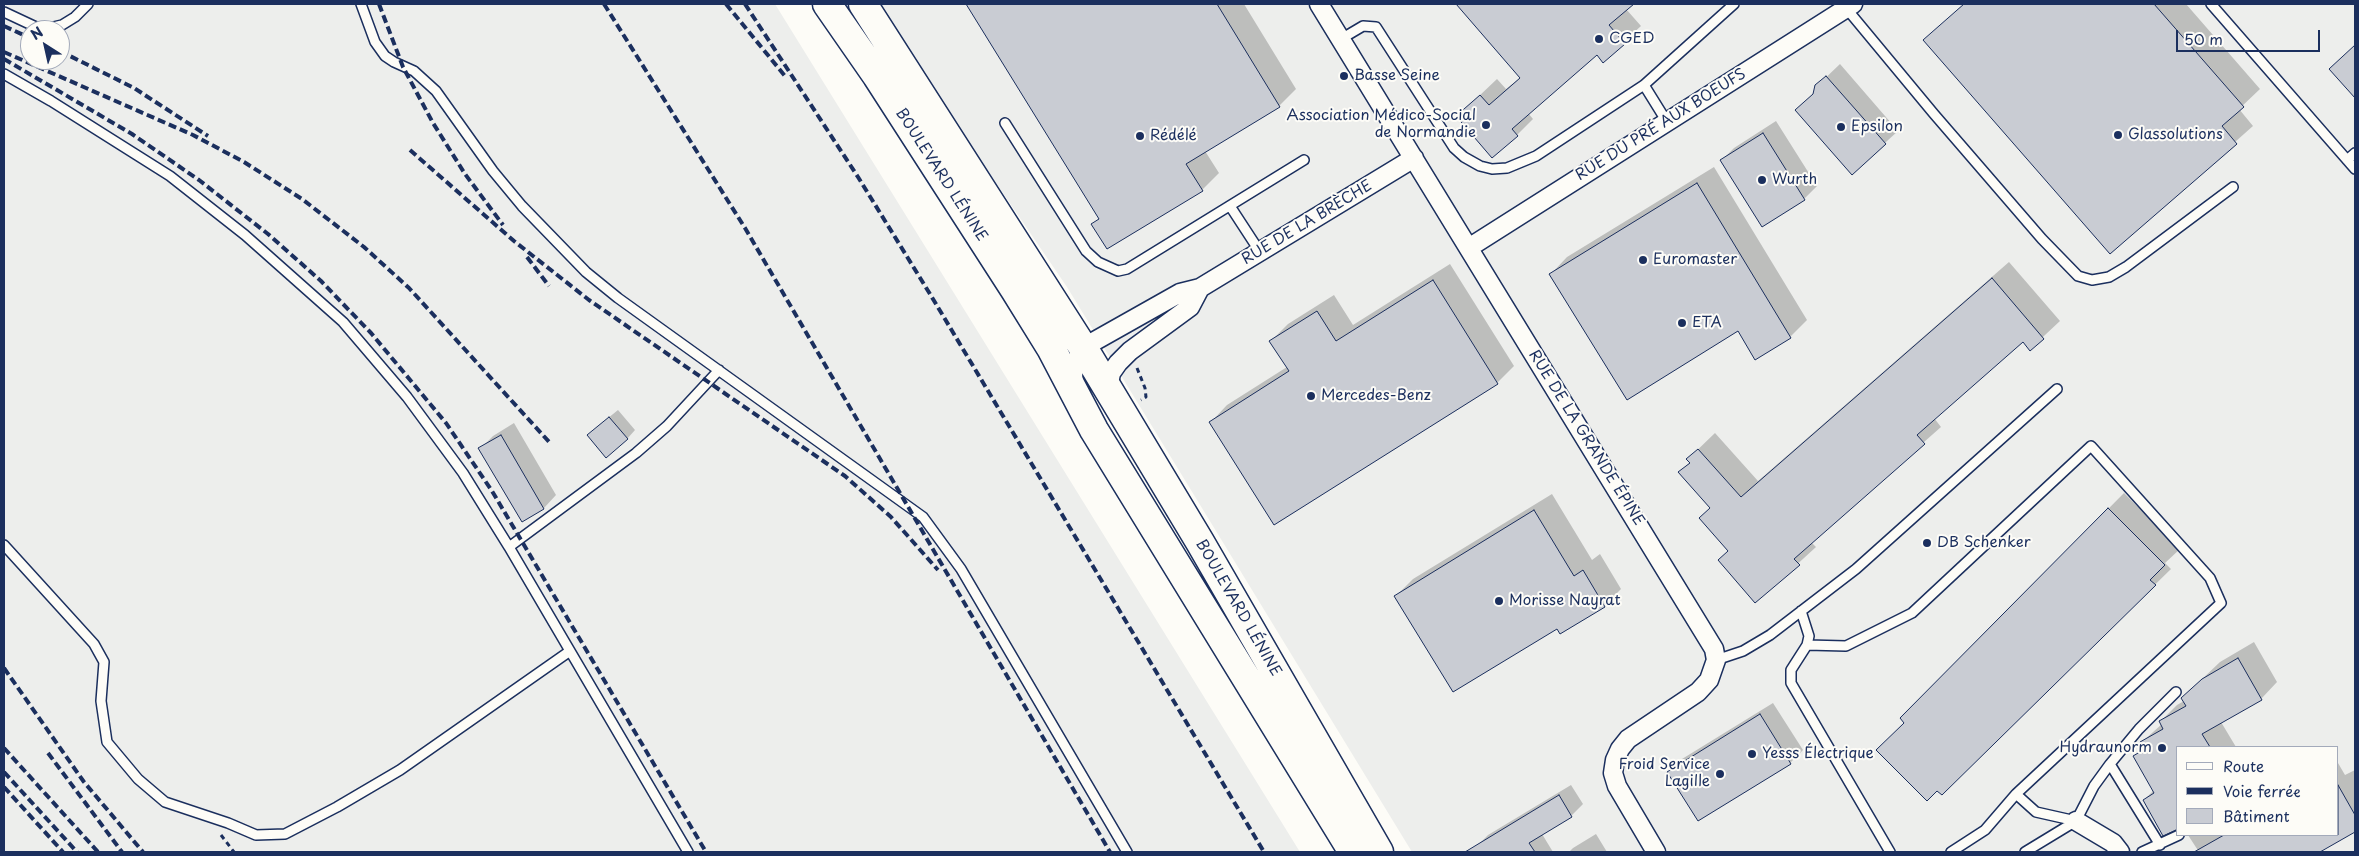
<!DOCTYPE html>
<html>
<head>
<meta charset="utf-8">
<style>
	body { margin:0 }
	#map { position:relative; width:2359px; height:856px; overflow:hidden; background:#fdfcf7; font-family:"Playpen Sans",sans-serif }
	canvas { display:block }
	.frame { position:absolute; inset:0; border:5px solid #1b2f5e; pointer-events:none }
	.legend { position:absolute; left:2176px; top:746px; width:162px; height:90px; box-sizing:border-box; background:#fdfcf7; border:1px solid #a3aaba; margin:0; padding:6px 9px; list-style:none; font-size:15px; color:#1b2f5e }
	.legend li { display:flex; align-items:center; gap:10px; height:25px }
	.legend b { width:25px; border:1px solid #a3aaba }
	.north { position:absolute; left:20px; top:20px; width:50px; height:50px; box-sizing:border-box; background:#fdfcf7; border:1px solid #a3aaba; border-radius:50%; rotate:325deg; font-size:14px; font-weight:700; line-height:20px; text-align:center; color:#1b2f5e }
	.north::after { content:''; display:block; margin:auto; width:18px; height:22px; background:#1b2f5e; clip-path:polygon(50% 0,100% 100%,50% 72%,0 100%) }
	.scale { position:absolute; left:2176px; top:30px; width:144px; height:22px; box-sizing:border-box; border:2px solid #1b2f5e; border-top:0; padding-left:6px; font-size:15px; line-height:18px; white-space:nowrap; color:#1b2f5e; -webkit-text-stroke:4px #fdfcf7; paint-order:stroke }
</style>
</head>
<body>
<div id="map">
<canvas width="2359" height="856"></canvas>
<div class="frame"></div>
<ul class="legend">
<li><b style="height:6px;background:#fdfcf7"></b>Route</li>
<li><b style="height:6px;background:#1b2f5e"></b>Voie ferrée</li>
<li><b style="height:14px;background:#c9ccd3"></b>Bâtiment</li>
</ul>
<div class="north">N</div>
<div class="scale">50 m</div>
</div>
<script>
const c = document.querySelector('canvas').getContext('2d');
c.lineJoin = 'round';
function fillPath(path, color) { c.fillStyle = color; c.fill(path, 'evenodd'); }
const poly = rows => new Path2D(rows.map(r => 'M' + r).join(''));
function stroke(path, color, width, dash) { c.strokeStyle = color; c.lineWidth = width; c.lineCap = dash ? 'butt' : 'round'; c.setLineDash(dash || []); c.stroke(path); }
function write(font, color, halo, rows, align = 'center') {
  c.font = font + ' "Playpen Sans",sans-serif'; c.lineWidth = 4; c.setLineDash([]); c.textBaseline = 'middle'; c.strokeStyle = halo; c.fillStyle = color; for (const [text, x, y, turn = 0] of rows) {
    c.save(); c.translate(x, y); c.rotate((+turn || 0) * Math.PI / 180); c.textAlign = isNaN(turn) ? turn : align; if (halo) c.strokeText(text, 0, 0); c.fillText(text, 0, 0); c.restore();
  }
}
fillPath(poly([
	[4,4,775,4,1300,852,4,852],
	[30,30,60,30,60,60,30,60],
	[874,4,2355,4,2355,852,1412,852,1067,287],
	[2178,747,2338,747,2338,835,2178,835]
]), '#edeeec');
fillPath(poly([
	[968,4,1244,4,1296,89,1279,106,1205,151,1219,173,1202,190,1093,224,1099,218],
	[1458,4,1632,4,1626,9,1641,26,1603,61,1597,53,1528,113,1533,119,1517,135,1458,116,1497,79,1506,89,1521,77],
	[1964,4,2186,4,2260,89,2239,109,2253,126,2110,253,1925,40],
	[1840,64,1898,131,1852,173,1796,110,1815,92,1817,86],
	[1776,121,1817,186,1804,199,1721,161,1734,148],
	[1714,167,1807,320,1790,337,1756,358,1738,330,1551,274,1567,257],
	[2009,262,2060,321,2030,349,2023,341,1934,418,1941,427,1811,542,1816,547,1756,602,1711,507,1680,472,1690,462,1688,459,1715,433,1758,481],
	[1450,264,1514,366,1497,383,1275,523,1211,422,1227,405,1287,367,1271,341,1288,324,1334,295,1353,325],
	[618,410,635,430,627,439,597,427],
	[514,423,556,495,544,508,522,521,480,449,493,436],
	[2124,493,2180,549,2165,563,2171,569,1942,793,1901,718],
	[1552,494,1592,560,1600,554,1621,589,1604,606,1557,627,1396,596,1413,579],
	[2254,642,2277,682,2261,699,2221,722,2236,747,2178,747,2178,827,2144,800,2154,790,2135,756,2144,747,2142,742,2162,724,2161,721,2177,705,2184,701,2182,698,2199,682,2220,662],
	[1773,703,1803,750,1790,763,1669,772,1682,759],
	[2338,763,2345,775,2355,770,2355,830,2318,852,2199,852,2188,835,2338,835],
	[1571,785,1583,804,1571,816,1542,834,1553,852,1480,852,1477,846,1488,835],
	[1596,834,1607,852,1569,852,1573,848]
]), '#0003');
const building = poly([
	[966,4,1217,4,1280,107,1186,164,1203,191,1107,249,1091,224,1099,219,966,4],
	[1456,4,1634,4,1609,25,1625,44,1603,63,1597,55,1512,129,1518,136,1492,158,1456,116,1480,95,1489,105,1520,78,1456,4],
	[1964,4,2154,4,2244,107,2222,126,2237,144,2110,254,1923,40,1964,4],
	[2355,45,2355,98,2329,69,2355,45],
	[1826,76,1886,144,1852,175,1795,110,1813,94,1815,85,1826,76],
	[1763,133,1805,200,1762,227,1720,160,1763,133],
	[1697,183,1791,338,1755,360,1738,331,1627,400,1549,274,1697,183],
	[1992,278,2044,339,2030,351,2023,342,1917,435,1925,444,1794,559,1800,565,1755,603,1718,560,1728,551,1699,518,1710,508,1678,472,1690,463,1686,459,1698,449,1741,497,1992,278],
	[1433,280,1498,384,1274,525,1209,422,1289,371,1269,341,1317,311,1336,341,1433,280],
	[609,417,628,439,606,458,587,435,609,417],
	[501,435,544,509,522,522,478,448,501,435],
	[2108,508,2165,565,2150,580,2156,585,1942,795,1937,791,1927,801,1876,750,1904,723,1900,718,2108,508],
	[1534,510,1574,576,1583,570,1605,607,1560,634,1557,629,1453,692,1394,596,1534,510],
	[2238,658,2262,700,2202,734,2210,747,2178,747,2178,829,2163,836,2143,800,2154,793,2133,756,2145,749,2140,742,2163,729,2159,721,2186,706,2181,698,2202,679,2238,658],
	[1760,714,1791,764,1698,821,1667,772,1760,714],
	[2338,785,2355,815,2355,832,2320,852,2194,852,2224,835,2338,835,2338,785],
	[1559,795,1572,817,1529,843,1535,852,1465,852,1559,795]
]);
fillPath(building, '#c9ccd3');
stroke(building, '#1b2f5e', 1);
const service = poly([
	[361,4,375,42,385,56,394,62,414,71,436,91,493,171,522,206,586,272,618,298,923,517,961,569,1127,852],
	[2211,4,2355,169],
	[1846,8,1934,114,2042,239,2078,276,2092,280,2109,277,2126,267,2233,187],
	[4,12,36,27,49,28,62,25,75,17,88,4],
	[1341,39,1363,26,1376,27,1454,148,1464,157,1480,166,1492,169,1507,168,1536,156,1644,85,1734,4],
	[4,74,51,101,170,176,245,235,343,322,407,397,463,473,509,547,688,852],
	[1644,85,1667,122],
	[1005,123,1086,251,1098,262,1118,271,1127,269,1304,160],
	[2347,160,2355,153],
	[1230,206,1260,252],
	[4,545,94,644,104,662,101,701,107,742,138,779,165,802,228,823,256,835,285,834,337,807,400,770,570,651],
	[509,547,636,453,667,426,719,370],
	[1801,611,1809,636,1807,645,1791,670,1791,683,1890,852],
	[1807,645,1846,646,1912,613,2091,446,2210,578,2221,603,2016,794,2036,812,2076,821],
	[1716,660,1743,651,1770,635,1856,569,2057,389],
	[2110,764,2160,845],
	[1951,852,1985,830,2016,794],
	[2025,852,2076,821,2094,786,2110,764,2139,729,2176,692],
	[2142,852,2179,835]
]);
const minor = poly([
	[1319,4,1714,649,1716,660,1709,680,1698,692,1628,739,1620,749,1615,760,1613,773,1617,786,1656,852],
	[1470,247,1853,4],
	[1074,388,1073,374,1079,354,1093,342,1180,293,1200,288,1414,158],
	[1108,389,1111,373,1118,363,1130,351,1190,307,1200,288],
	[2076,821,2113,843,2120,852]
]);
const primary = poly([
	[827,4,877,76,1015,290,1051,348,1094,430,1353,852],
	[863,4,1084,349,1200,542,1379,852]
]);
stroke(service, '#1b2f5e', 12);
stroke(minor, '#1b2f5e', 21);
stroke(primary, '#1b2f5e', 31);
stroke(poly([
	[1137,368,1145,388,1146,397,1141,400],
	[221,835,234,852]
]), '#1b2f5e', 3, [5, 4]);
stroke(service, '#fdfcf7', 9);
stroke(minor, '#fdfcf7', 18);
stroke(primary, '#fdfcf7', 28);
stroke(poly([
	[379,4,403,67,433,123,465,174,503,225],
	[604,4,745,228,1110,852],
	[726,4,785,76],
	[745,4,858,177,930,294,1264,852],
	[4,26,30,38],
	[60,51,134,88,208,136],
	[4,52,193,135,244,162,302,199,364,247,409,288,551,444],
	[4,59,132,134,199,180,268,234,321,281,371,333,446,423,492,491,706,852],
	[410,150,514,241,589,300,845,476,891,517,938,570],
	[527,257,549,286],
	[4,668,84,782,143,852],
	[4,748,98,852],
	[48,753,122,852],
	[4,772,77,852],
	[4,787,63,852]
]), '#1b2f5e', 4, [8, 4]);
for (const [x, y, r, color] of [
	[1599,39,5,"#1b2f5e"],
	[1344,76,5,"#1b2f5e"],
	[1486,125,5,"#1b2f5e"],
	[1841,127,5,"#1b2f5e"],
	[2118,135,5,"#1b2f5e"],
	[1140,136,5,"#1b2f5e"],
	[1762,180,5,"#1b2f5e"],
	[1643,260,5,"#1b2f5e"],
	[1682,323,5,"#1b2f5e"],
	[1311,396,5,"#1b2f5e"],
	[1927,543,5,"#1b2f5e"],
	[1499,601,5,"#1b2f5e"],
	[2162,748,5,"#1b2f5e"],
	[1752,754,5,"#1b2f5e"],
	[1720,774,5,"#1b2f5e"]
]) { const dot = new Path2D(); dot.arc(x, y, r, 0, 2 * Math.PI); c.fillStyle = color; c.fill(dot); stroke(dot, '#fdfcf7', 2); }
write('15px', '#1b2f5e', '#fdfcf7', [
	["CGED",1609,39],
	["Basse Seine",1354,76],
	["Association Médico-Social",1476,116,"right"],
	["de Normandie",1476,133,"right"],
	["Epsilon",1851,127],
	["Glassolutions",2128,135],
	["Rédélé",1150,136],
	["Wurth",1772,180],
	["Euromaster",1653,260],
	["ETA",1692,323],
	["Mercedes-Benz",1321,396],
	["DB Schenker",1937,543],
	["Morisse Nayrat",1509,601],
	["Hydraunorm",2152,748,"right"],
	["Yesss Électrique",1762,754],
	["Froid Service",1710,765,"right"],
	["Lagille",1710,782,"right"]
], 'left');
write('15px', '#1b2f5e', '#fdfcf7', [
	["RUE DU PRÉ AUX BOEUFS",1661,125,-32],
	["BOULEVARD LÉNINE",941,175,57],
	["RUE DE LA BRÈCHE",1307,223,-31],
	["RUE DE LA GRANDE ÉPINE",1586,438,58],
	["BOULEVARD LÉNINE",1238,608,60]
]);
</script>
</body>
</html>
